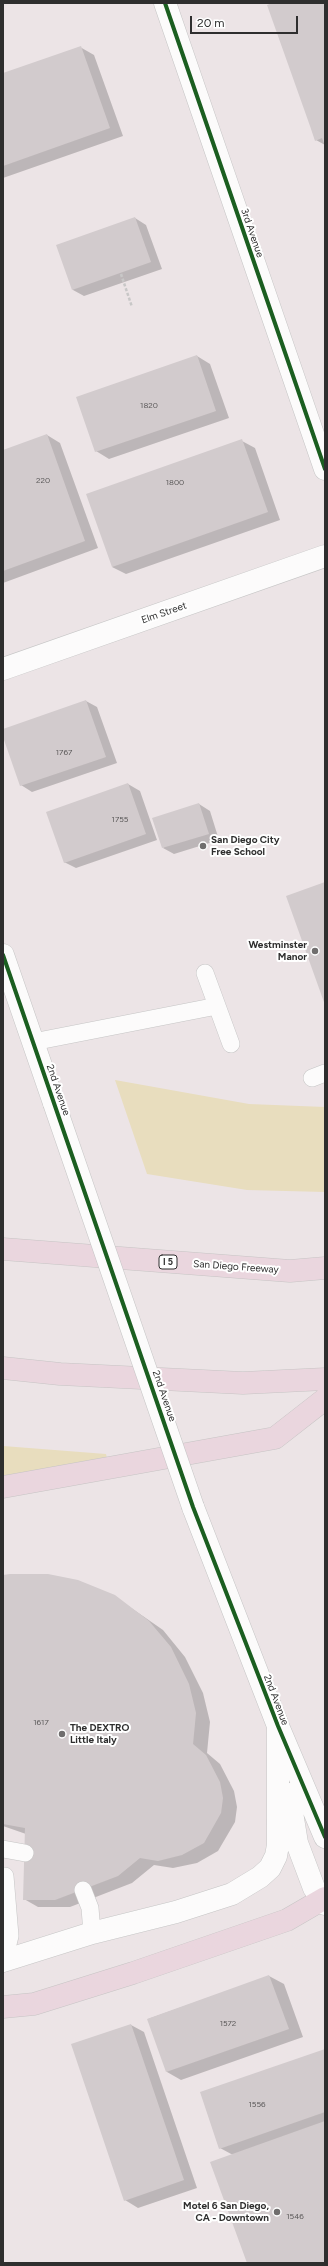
<!DOCTYPE html>
<html>
<head>
<meta charset="utf-8">
<style>
	body { margin:0 }
	#map { position:relative; width:328px; height:2266px; overflow:hidden; background:#ece4e6; font-family:Figtree,sans-serif }
	canvas { display:block }
	.frame { position:absolute; inset:0; border:4px solid #2e2e2e; pointer-events:none }
	.scale { position:absolute; left:190px; top:16px; width:108px; height:18px; box-sizing:border-box; border:2px solid #2e2e2e; border-top:0; padding-left:5px; font-size:12px; line-height:14px; white-space:nowrap; color:#2e2e2e; -webkit-text-stroke:3px #fff; paint-order:stroke }
</style>
</head>
<body>
<div id="map">
<canvas width="328" height="2266"></canvas>
<div class="frame"></div>
<div class="scale">20 m</div>
</div>
<script>
const c = document.querySelector('canvas').getContext('2d');
c.lineJoin = 'round';
function fillPath(path, color) { c.fillStyle = color; c.fill(path, 'evenodd'); }
const poly = rows => new Path2D(rows.map(r => 'M' + r).join(''));
function stroke(path, color, width, dash) { c.strokeStyle = color; c.lineWidth = width; c.lineCap = dash ? 'butt' : 'round'; c.setLineDash(dash || []); c.stroke(path); }
function write(font, color, halo, rows, align = 'center') {
  c.font = font + ' Figtree,sans-serif'; c.lineWidth = 4; c.setLineDash([]); c.textBaseline = 'middle'; c.strokeStyle = halo; c.fillStyle = color; for (const [text, x, y, turn = 0] of rows) {
    c.save(); c.translate(x, y); c.rotate((+turn || 0) * Math.PI / 180); c.textAlign = isNaN(turn) ? turn : align; if (halo) c.strokeText(text, 0, 0); c.fillText(text, 0, 0); c.restore();
  }
}
fillPath(poly([
	[115,1080,249,1104,325,1107,325,1192,247,1190,147,1174],
	[3,1446,106,1454,109,1467,3,1480]
]), '#e8ddbe');
fillPath(poly([
	[275,3,325,3,325,145,316,140],
	[80,47,94,55,123,136,3,178,3,74],
	[135,218,146,225,162,269,84,296,73,290,58,246],
	[197,356,210,364,229,418,109,459,96,451],
	[47,435,60,443,98,548,3,583,3,451],
	[242,441,255,448,280,520,126,574,112,567],
	[86,701,97,707,117,763,32,792,21,785,3,730],
	[128,784,140,791,157,840,76,868,64,862],
	[199,804,210,811,219,840,174,854,163,848],
	[3,1576,114,1596,163,1630,185,1657,203,1693,210,1722,207,1753,220,1764,234,1791,237,1807,235,1822,218,1851,197,1863,173,1868,154,1865,132,1883,70,1907,38,1907,24,1899,26,1834,3,1826],
	[269,1976,284,1984,303,2037,181,2080,167,2072,148,2019],
	[131,2025,144,2032,197,2188,138,2208,125,2200],
	[325,2050,325,2263,248,2263,233,2155,220,2148]
]), '#0003');
fillPath(poly([
	[272,3,325,3,325,146,322,138,315,141,310,126,267,5],
	[81,46,110,128,3,166,3,73],
	[135,217,151,262,72,290,56,245],
	[197,355,216,411,95,452,76,397],
	[47,434,85,541,3,571,3,450],
	[242,439,268,512,112,567,86,494],
	[86,700,106,757,20,786,3,737,3,729],
	[128,783,146,834,64,863,46,812],
	[199,803,209,834,162,848,152,818],
	[325,882,325,1005,286,896],
	[10,1574,48,1574,78,1580,115,1595,149,1621,171,1647,189,1684,196,1713,193,1744,206,1755,220,1782,223,1798,221,1813,204,1843,182,1855,158,1861,140,1858,118,1876,55,1900,23,1900,25,1828,3,1824,3,1575],
	[269,1975,289,2029,166,2072,147,2019],
	[131,2024,184,2180,124,2201,71,2044],
	[325,2049,325,2112,219,2149,200,2092],
	[325,2121,325,2263,247,2263,210,2162]
]), '#d2cbcd');
const lane = poly([
	[205,973,231,1044],
	[33,1042,217,1006],
	[312,1078,325,1073],
	[3,1849,25,1853],
	[83,1890,90,1908,92,1933],
	[4,1960,10,1936,5,1876]
]);
const secondary = poly([
	[165,3,325,469],
	[3,669,325,556],
	[3,955,54,1103],
	[193,1507,278,1726,325,1837],
	[289,1794,297,1843,314,1888,325,1904],
	[3,1961,92,1933,176,1912,232,1894,260,1877,270,1868,276,1856,278,1845,278,1726]
]);
const highway = poly([
	[3,1249,290,1271,325,1268],
	[3,1368,60,1374,243,1383,325,1379],
	[3,1487,275,1438,325,1399],
	[3,2007,34,2004,133,1973,287,1920,325,1898]
]);
stroke(lane, '#c5c5c5', 18);
stroke(secondary, '#c5c5c5', 23);
stroke(highway, '#c6c4c4', 23);
stroke(poly([
	[121,274,132,307]
]), '#c8c7c7', 2.5, [3, 2]);
stroke(lane, '#fcfbfb', 17);
stroke(secondary, '#fcfbfb', 22);
stroke(highway, '#ead6de', 22);
const secondaryBridge = poly([
	[54,1103,193,1507]
]);
stroke(secondaryBridge, '#c5c5c5', 23, []);
stroke(secondaryBridge, '#fcfbfb', 22);
stroke(poly([
	[165,3,325,469],
	[3,955,193,1507,278,1726,325,1837]
]), '#1b5e20', 4);
for (const [x, y, r, color] of [
	[203,846,4,"#706e6e"],
	[315,951,4,"#706e6e"],
	[62,1734,4,"#706e6e"],
	[277,2212,4,"#706e6e"]
]) { const dot = new Path2D(); dot.arc(x, y, r, 0, 2 * Math.PI); c.fillStyle = color; c.fill(dot); stroke(dot, '#fff', 1.5); }
write('8px', '#5a5858', null, [
	["1820",149,406],
	["220",43,481],
	["1800",175,483],
	["1767",64,753],
	["1755",120,820],
	["1617",41,1723],
	["1572",228,2024],
	["1556",257,2105],
	["1546",295,2217]
]);
for (const [x, y, w] of [
	[168,1262,18]
]) { const box = new Path2D(); box.roundRect(x - w / 2, y - 7, w, 14, 3); c.fillStyle = '#fff'; c.fill(box); stroke(box, '#2e2e2e', 1); }
write('bold 9px', '#2e2e2e', null, [
	["I 5",168,1262]
]);
write('10px', '#2e2e2e', '#fff', [
	["3rd Avenue",252,233,71],
	["Elm Street",164,613,-19],
	["2nd Avenue",58,1090,71],
	["San Diego Freeway",236,1267,4],
	["2nd Avenue",164,1396,71],
	["2nd Avenue",276,1700,69]
]);
write('bold 10px', '#2e2e2e', '#fff', [
	["San Diego City",211,840],
	["Free School",211,852],
	["Westminster",307,945,"right"],
	["Manor",307,957,"right"],
	["The DEXTRO",70,1728],
	["Little Italy",70,1740],
	["Motel 6 San Diego,",269,2206,"right"],
	["CA - Downtown",269,2218,"right"]
], 'left');
</script>
</body>
</html>
